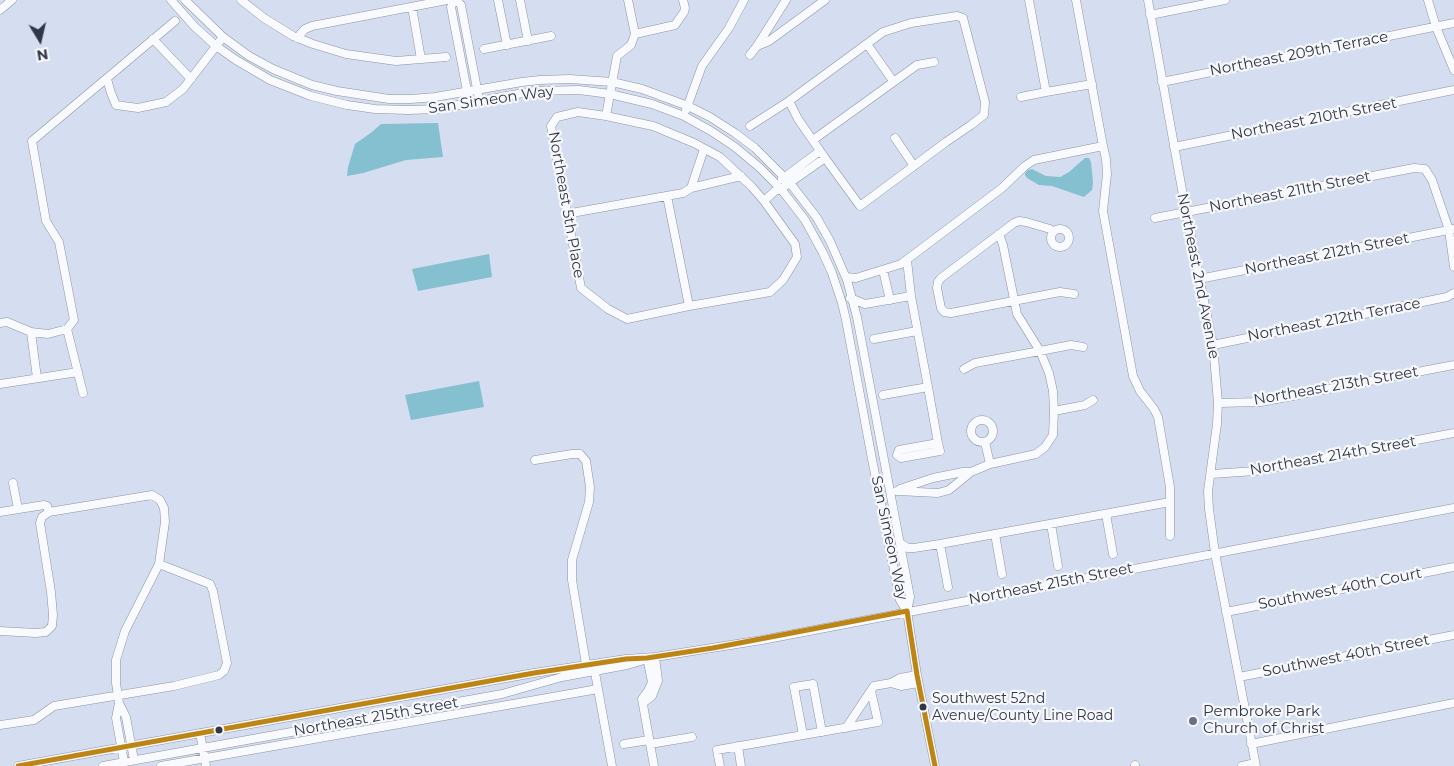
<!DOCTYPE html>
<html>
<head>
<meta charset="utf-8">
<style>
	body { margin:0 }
	#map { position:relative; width:1454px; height:766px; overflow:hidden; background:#d5ddf1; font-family:Montserrat,sans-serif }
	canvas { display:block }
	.north { position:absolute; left:15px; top:15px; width:50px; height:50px; -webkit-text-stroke:4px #f7f8fc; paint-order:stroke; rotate:171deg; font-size:14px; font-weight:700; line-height:20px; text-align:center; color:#313746 }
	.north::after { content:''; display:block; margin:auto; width:18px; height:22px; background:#313746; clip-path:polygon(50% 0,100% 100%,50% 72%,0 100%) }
</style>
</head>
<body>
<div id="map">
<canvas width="1454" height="766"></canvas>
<div class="north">N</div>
</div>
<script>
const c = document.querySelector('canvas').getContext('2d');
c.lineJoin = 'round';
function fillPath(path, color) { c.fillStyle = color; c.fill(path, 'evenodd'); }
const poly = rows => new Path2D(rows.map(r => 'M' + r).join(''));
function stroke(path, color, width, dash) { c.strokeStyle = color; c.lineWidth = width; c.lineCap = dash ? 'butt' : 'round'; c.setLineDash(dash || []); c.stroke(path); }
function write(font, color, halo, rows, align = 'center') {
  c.font = font + ' Montserrat,sans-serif'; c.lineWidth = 4.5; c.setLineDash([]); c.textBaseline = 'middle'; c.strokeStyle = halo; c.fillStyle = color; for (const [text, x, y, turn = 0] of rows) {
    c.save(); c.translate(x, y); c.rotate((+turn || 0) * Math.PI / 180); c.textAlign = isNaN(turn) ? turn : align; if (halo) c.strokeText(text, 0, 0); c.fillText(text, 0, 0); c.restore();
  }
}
fillPath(poly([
	[438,123,443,157,406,160,363,173,347,176,348,167,355,144,372,132,381,124],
	[1085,158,1089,158,1091,162,1093,182,1092,190,1084,197,1052,186,1039,185,1027,178,1025,175,1025,173,1028,170,1032,169,1046,176,1060,177,1069,172],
	[489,254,492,277,418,291,412,269],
	[479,381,484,407,411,420,405,395]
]), '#84c0d0');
const minor = poly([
	[171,0,194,26,216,46,236,60,270,80,311,96,347,105,375,109,408,110,437,109,534,91,579,90,610,94,652,104,684,116,711,131,735,147,759,167,781,189,805,220,823,253,832,273,842,303,846,320,872,459,900,600,907,611,917,675,935,766],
	[185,0,223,37,249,56,273,69,312,85,337,91,389,99,411,99,435,97,522,82,540,80,570,79,612,82,642,89,688,106,710,117,735,133,755,148,790,183,817,218,830,241,847,280,857,317,910,597,907,611],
	[241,0,264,18,293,36,313,44,346,54,396,61,446,57],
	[454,0,451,7,468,96],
	[456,0,461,5,478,94],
	[498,0,507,45],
	[520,0,528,41],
	[1029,0,1046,92,1092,84],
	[1148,0,1186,212,1213,345,1218,403,1217,424,1208,491,1209,509,1215,553,1256,766],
	[1428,0,1436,27,1454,70],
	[412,7,421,59],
	[0,10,12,0],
	[1150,15,1225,0],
	[635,34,675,25,684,12,685,8,683,0],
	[297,38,305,29,312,26,447,0],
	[153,39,191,79],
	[867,44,893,81],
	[757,46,769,41,825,0],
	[484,49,551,36],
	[750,55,757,46,786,0],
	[107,79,111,93,116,105,138,108,166,102,183,89,223,37],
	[1162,82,1454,23],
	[1021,97,1046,92],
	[686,110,702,66,729,28,744,0],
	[578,112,606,116,653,126,694,143,720,157,752,187,764,201,795,244,797,257,783,280,770,292,689,306,627,319,608,309,581,288,551,126,557,117,578,112],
	[606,116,617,56,631,45,635,34,628,0],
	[750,126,789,101,883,32,911,23,957,16,963,18,985,102,984,115,971,125,946,142,860,206,825,158,798,119,789,101],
	[895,138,914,166],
	[813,140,917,65,934,62],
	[1103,146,1106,159,1107,174,1103,211,1133,376,1140,391,1154,409,1158,417,1170,487,1170,536],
	[1174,147,1454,90],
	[782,179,820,151],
	[691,188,704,149],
	[667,196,689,306],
	[764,201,775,191,781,189,825,158],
	[566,214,683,193,691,188,741,176],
	[1155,218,1414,168,1425,169,1432,180,1449,230,1454,267],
	'1051 238a9 9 0 1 1 18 0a9 9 0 1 1-18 0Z',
	[1053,232,1050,229,1026,222,1019,221,1014,223,941,278,938,282,937,288,941,308,944,312,951,313,1060,292,1074,294],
	[907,260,911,296,928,387,938,443,940,451,901,458,897,455,899,450,938,443],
	[883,270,890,300],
	[846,277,856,278,901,264,1002,188,1025,166,1034,160,1103,146,1076,0],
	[1199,279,1454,229],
	[850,298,865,304,911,296],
	[0,323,7,322,31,332,48,334,67,329],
	[31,332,37,378],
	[874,339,917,331],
	[1213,345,1447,297,1454,293],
	[964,369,975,363,1040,351,1071,345,1083,347],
	[0,384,78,372],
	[83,393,67,329,74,320,59,242,46,221,32,141,175,21],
	[883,395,928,387],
	[1218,403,1261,402,1454,365],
	[1054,411,1085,405,1093,400],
	'971 431a11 11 0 1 1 22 0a11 11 0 1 1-22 0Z',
	[985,442,990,464],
	[535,460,572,454,580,454,586,461,590,487,589,502,572,560,572,580,587,670],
	[1212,474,1255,471,1454,433],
	[13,483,18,509],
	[900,489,933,478,963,472,971,472],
	[897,491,938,493,949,490,971,472,990,464,1036,454,1045,447,1053,435,1054,411,1053,391,1049,373,1040,351,1017,314,1003,245,999,234],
	[0,512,44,505,47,506,49,512],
	[1106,514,1113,554],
	[1051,524,1058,566],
	[995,534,1002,574],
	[900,543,908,548,914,548,940,544],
	[948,587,940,544,1170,502],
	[1226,612,1454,567],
	[0,631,36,633,46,632,52,626,53,615,51,592,40,523,42,517,49,512,152,495,160,500,164,508,165,522,159,564,125,631,116,660,116,683,119,703],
	[647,658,652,682,648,691,642,699,654,766],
	[594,667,612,766],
	[1239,677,1454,635],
	[891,683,901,686,918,683],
	[643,703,652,696,658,681,655,657],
	[0,725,34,720,54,706,174,686,219,675,224,671,227,663,213,591,210,584,159,564],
	[846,728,874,686,891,683,900,678,917,675],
	[200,733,206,766],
	[803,735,794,687,813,684,822,732],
	[624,744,649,740],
	[650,744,692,737],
	[1251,744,1454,703],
	[738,746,741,766],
	[124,762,116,718,119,703,126,717,134,760],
	[1135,765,1135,766],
	[18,766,534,673,626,659,655,657,762,640,1454,508],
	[103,766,502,694,562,677,627,665,641,661],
	[161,766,598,689],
	[720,766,717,750,878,722,871,691],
	[1242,766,1255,763]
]);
stroke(minor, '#8d93a2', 9);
stroke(minor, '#f9fafd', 8);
stroke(poly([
	[18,766,534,673,626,659,647,658,713,648,907,611,917,675,935,766]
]), '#bc8515', 5);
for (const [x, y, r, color] of [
	[923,707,4.5,"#313746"],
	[1193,721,5,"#6a7182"],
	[219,730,4.5,"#313746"]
]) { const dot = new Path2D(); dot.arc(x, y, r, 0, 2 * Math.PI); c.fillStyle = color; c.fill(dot); stroke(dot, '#f7f8fc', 2); }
write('14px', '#313746', '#f7f8fc', [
	["Southwest 52nd",932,699],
	["Avenue/County Line Road",932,716]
], 'left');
write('15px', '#313746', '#f7f8fc', [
	["Northeast 209th Terrace",1299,54,-11],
	["San Simeon Way",491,100,-8],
	["Northeast 210th Street",1314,119,-11],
	["Northeast 211th Street",1290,192,-11],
	["Northeast 5th Place",566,205,80],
	["Northeast 212th Street",1327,254,-11],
	["Northeast 2nd Avenue",1198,276,79],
	["Northeast 212th Terrace",1334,320,-11],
	["Northeast 213th Street",1336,386,-10],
	["Northeast 214th Street",1333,456,-10],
	["San Simeon Way",889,538,78],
	["Northeast 215th Street",1051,584,-11],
	["Southwest 40th Court",1340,589,-11],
	["Southwest 40th Street",1346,656,-11],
	["Northeast 215th Street",376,717,-10]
]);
write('15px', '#313746', '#f7f8fc', [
	["Pembroke Park",1203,712],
	["Church of Christ",1203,729]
], 'left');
</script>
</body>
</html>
